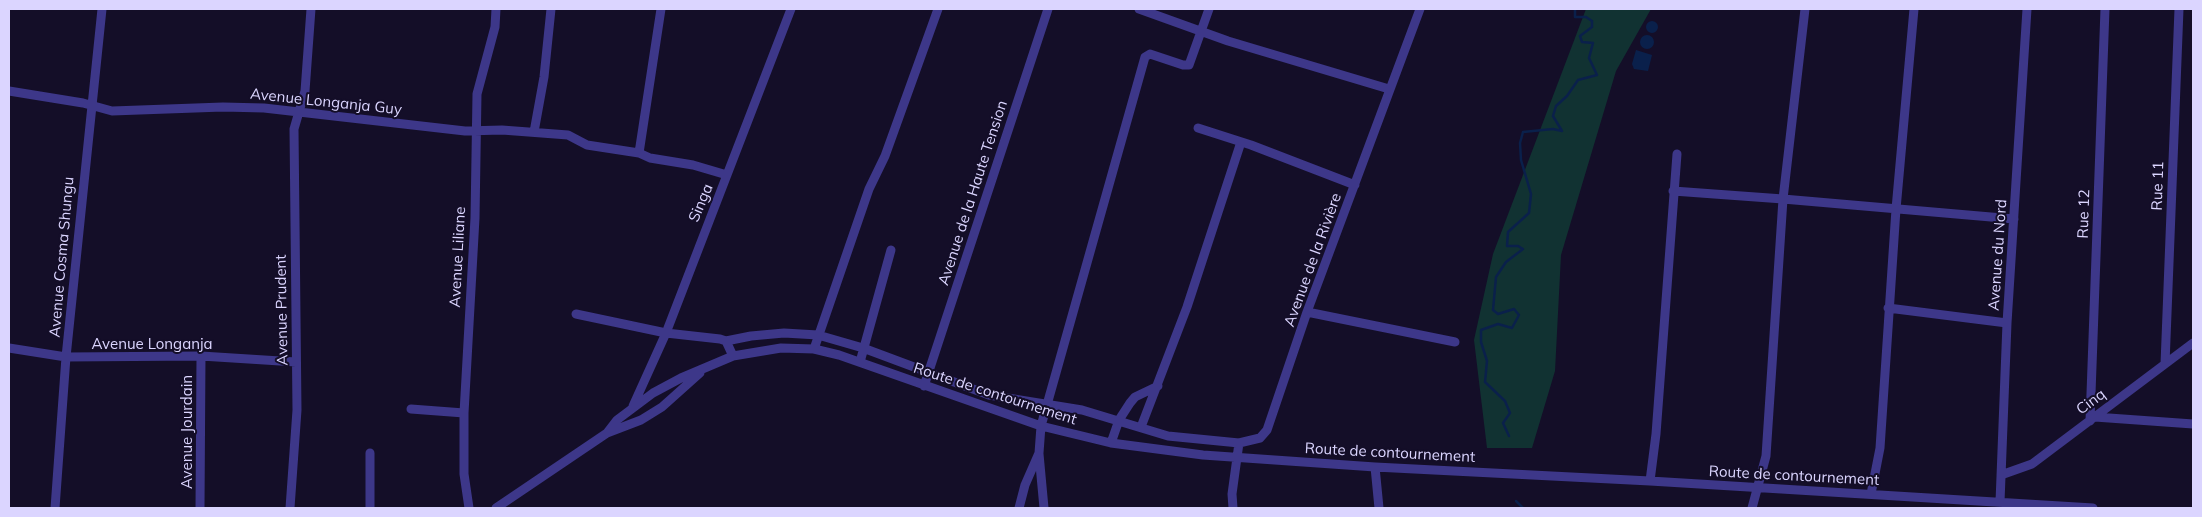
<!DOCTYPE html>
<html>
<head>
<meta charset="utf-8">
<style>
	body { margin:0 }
	#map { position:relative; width:2202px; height:517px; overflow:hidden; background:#140e28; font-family:Mulish,sans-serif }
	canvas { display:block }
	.frame { position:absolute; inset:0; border:10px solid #dbd5ff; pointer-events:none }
</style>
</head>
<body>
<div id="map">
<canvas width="2202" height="517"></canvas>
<div class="frame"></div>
</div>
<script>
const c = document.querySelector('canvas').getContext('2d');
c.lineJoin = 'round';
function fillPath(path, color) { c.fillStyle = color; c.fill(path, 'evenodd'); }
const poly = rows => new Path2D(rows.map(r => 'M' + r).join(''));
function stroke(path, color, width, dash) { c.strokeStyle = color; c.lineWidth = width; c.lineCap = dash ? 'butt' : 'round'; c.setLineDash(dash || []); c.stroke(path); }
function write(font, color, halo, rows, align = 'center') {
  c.font = font + ' Mulish,sans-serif'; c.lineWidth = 4; c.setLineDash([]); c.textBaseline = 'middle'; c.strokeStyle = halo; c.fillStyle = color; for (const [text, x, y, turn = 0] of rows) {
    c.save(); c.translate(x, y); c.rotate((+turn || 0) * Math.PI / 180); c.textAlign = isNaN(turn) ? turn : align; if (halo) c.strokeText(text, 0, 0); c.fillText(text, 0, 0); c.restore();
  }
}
fillPath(poly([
	[1586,9,1651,9,1616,71,1561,255,1555,371,1532,448,1487,448,1474,340,1493,254]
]), '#113232');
fillPath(poly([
	'1646 27a6 6 0 1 1 12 0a6 6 0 1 1-12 0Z',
	'1640 42a7 7 0 1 1 14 0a7 7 0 1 1-14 0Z',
	[1636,50,1652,55,1648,71,1634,69,1632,64]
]), '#0a204b');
stroke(poly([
	[1509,436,1503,423,1510,413,1505,401,1485,382,1487,361,1481,342,1481,330,1498,324,1512,328,1519,315,1514,309,1498,314,1493,310,1496,277,1506,262,1523,249,1518,246,1507,246,1508,232,1529,213,1531,194,1521,160,1520,143,1523,132,1553,129,1562,131,1553,116,1556,106,1567,96,1578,80,1597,75,1589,58,1593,43,1582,42,1580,36,1592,27,1592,21,1586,17,1575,17,1575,9],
	[1516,501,1523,508]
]), '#0a204b', 2.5);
stroke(poly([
	[661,9,639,153,650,158,693,165,727,175],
	[1139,9,1228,41,1389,89],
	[1805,9,1783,199,2014,219],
	[9,91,83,103,112,111,223,107,264,108,465,131,502,130,568,135,587,145,639,153],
	[1198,128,1251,145,1355,185],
	[534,132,544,77,551,9],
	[1673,191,1783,199,1766,456,1752,508],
	[1888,308,2007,323],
	[1307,312,1455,342],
	[576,314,666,333,720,339,726,341,733,356],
	[726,341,751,336,784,333,818,335,863,348,989,395,1082,410,1168,436,1239,443],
	[9,348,66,357,201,356,296,362],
	[814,349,869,189,885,156,938,9],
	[860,362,891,250],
	[2165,364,2179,9],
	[924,386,1048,9],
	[633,406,666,333,791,9],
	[411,409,464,413],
	[2095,417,2193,424],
	[2090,421,2105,9],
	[1141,427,1187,307,1241,142],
	[607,433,641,420,662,407,700,373],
	[1111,443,1119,420,1130,403,1135,397,1158,386],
	[370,453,370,508],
	[1039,454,1044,508],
	[1375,467,1379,508],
	[2001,475,2032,464,2193,343],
	[1650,481,1656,434,1677,154],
	[1871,494,1880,448,1896,209,1914,9],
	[2000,502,2007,323,2027,9],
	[55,508,66,357,102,9],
	[200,508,201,356],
	[290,508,297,410,294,129,305,91,311,9],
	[469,508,464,474,464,413,475,218,477,94,495,27,496,9],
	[496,508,607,433,617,420,653,393,681,378,733,356,781,348,814,349,839,355,1041,426,1111,443,1203,455,1375,467,1650,481,2093,508],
	[1019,508,1025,485,1039,453,1041,426,1145,57,1150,54,1183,65,1189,65,1209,9],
	[1233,508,1232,494,1239,443,1260,438,1267,430,1307,312,1420,9]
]), '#3d3789', 9);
write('15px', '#dbd5ff', '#140e28', [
	["Avenue Longanja Guy",326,102,6],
	["Rue 11",2158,186,-88],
	["Avenue de la Haute Tension",973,193,-72],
	["Singa",701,203,-67],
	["Rue 12",2084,214,-88],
	["Avenue du Nord",1998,255,-86],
	["Avenue Cosma Shungu",62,257,-85],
	["Avenue Liliane",458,257,-87],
	["Avenue de la Rivière",1313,260,-70],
	["Avenue Prudent",282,310,-91],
	["Avenue Longanja",152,344],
	["Route de contournement",995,394,18],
	["Cinq",2091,402,-37],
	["Avenue Jourdain",187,432,-90],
	["Route de contournement",1390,453,3],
	["Route de contournement",1794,476,3]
]);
</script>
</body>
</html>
